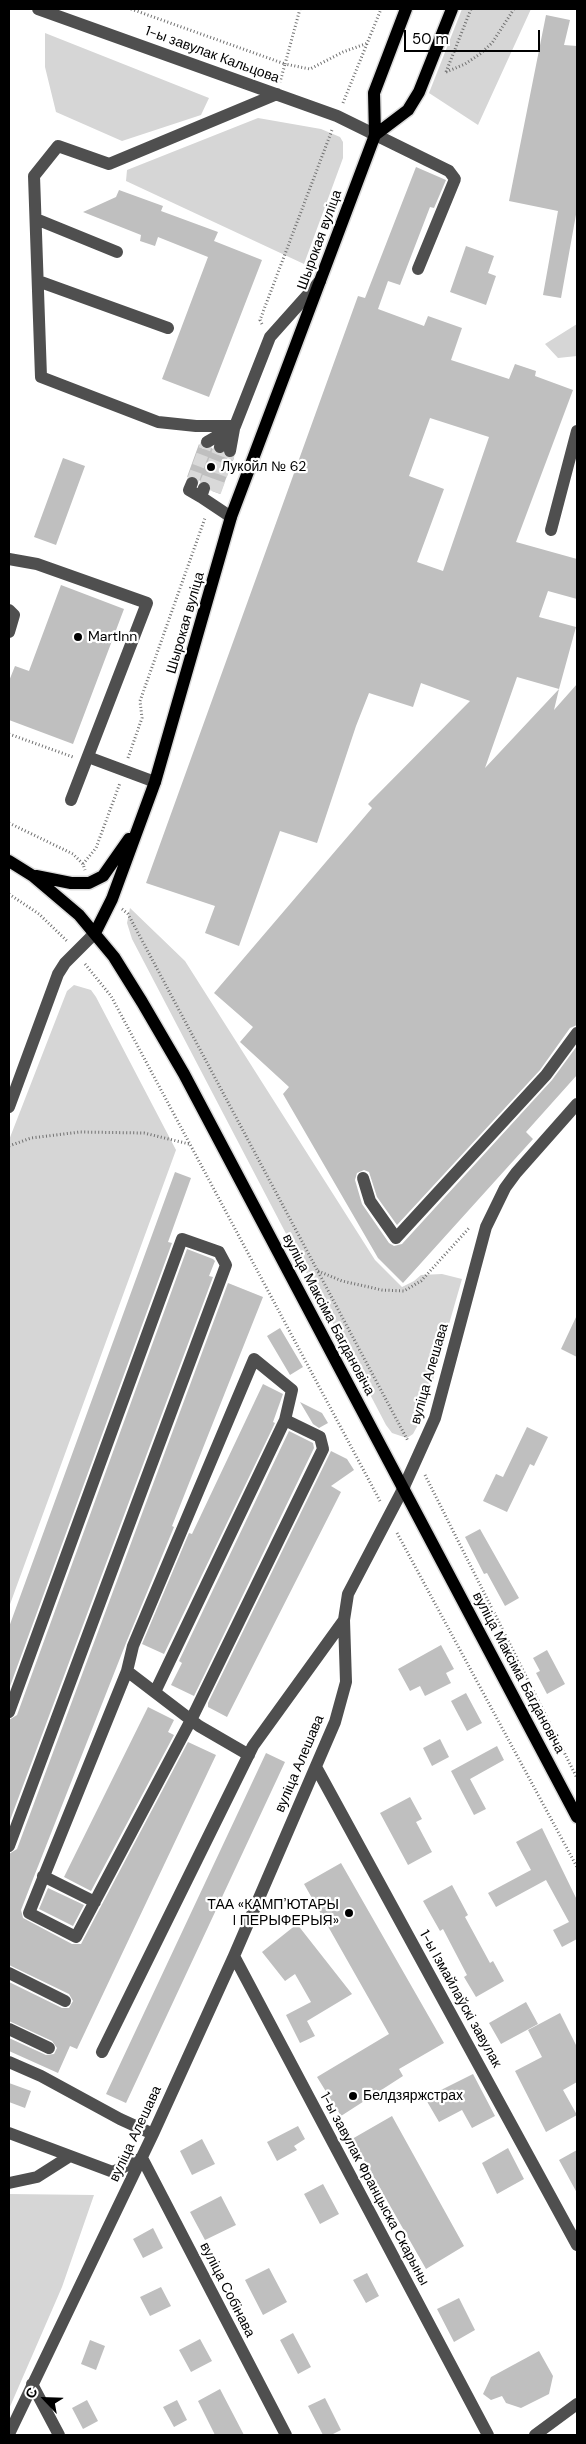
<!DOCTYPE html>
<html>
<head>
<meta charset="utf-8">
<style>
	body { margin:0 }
	#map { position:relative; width:586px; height:2444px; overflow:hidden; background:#fff; font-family:"DM Sans",sans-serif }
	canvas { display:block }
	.frame { position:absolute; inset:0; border:10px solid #000; pointer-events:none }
	.north { position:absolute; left:20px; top:2374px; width:50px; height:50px; -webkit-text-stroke:4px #fff; paint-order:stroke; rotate:294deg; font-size:14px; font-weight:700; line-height:20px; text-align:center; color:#000 }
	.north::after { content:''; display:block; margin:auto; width:18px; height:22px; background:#000; clip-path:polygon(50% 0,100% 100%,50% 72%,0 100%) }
	.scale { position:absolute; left:404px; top:30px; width:136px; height:22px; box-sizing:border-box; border:2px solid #000; border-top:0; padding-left:6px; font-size:15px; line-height:18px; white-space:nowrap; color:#000; -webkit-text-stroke:4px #fff; paint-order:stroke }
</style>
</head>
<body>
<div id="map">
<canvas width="586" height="2444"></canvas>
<div class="frame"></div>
<div class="north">С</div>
<div class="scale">50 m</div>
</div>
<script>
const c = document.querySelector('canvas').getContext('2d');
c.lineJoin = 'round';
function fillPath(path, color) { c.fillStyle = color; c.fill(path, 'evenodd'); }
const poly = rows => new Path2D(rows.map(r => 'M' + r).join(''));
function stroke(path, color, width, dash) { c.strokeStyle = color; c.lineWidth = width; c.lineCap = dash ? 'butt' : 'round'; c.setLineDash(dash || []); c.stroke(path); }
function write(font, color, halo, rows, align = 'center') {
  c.font = font + ' "DM Sans",sans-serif'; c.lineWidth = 4.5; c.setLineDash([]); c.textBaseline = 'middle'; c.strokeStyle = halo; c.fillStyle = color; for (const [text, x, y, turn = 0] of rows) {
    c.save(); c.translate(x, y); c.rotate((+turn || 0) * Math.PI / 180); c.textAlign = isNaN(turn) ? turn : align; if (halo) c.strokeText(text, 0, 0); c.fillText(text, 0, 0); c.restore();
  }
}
fillPath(poly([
	[462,9,531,9,478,125,429,93],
	[45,33,209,98,201,115,122,141,56,112,45,67],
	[258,118,321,129,340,137,343,142,343,158,304,264,126,181,127,170],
	[577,324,577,356,558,358,545,344],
	[130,908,185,961,375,1260,402,1287,414,1281,421,1275,442,1274,462,1279,426,1404,419,1423,413,1434,407,1438,392,1433,386,1425,132,939,127,923],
	[74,985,91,990,96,997,176,1150,9,1607,9,1140,67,991],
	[9,2194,94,2195,62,2287,9,2409]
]), '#d6d6d6');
fillPath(poly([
	[546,15,570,20,564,45,577,46,577,209,561,298,543,295,558,211,509,201],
	[416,167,446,180,434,208,430,207,400,285,388,281,378,309,424,326,428,316,462,328,451,360,509,379,515,364,536,371,535,376,573,390,516,542,577,559,577,599,548,591,539,617,576,627,559,689,517,677,485,768,559,689,554,710,577,684,577,1025,570,1028,540,1070,397,1225,377,1197,369,1172,364,1170,357,1173,355,1180,362,1204,389,1243,394,1246,402,1244,552,1080,577,1046,577,1075,526,1132,533,1139,403,1283,378,1258,283,1094,289,1087,240,1042,253,1027,214,993,372,808,368,804,470,701,421,683,413,707,369,693,356,726,317,843,280,831,239,946,205,933,215,906,146,883,358,296,365,298],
	[430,418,489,437,443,571,417,562,444,489,409,476],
	[119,190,163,206,161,211,218,232,214,241,262,260,209,397,162,379,208,257,158,237,155,246,140,241,141,235,83,212,116,197],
	[466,246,494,256,488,273,496,276,486,305,450,292],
	[199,444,203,449,212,448,216,454,223,455,228,459,234,458,220,494,212,491,212,486,207,480,200,481,195,475,187,477],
	[63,458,85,466,56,545,34,537],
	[61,585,124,609,73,744,9,720,9,681,15,666,29,671],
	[175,1172,191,1178,168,1242,172,1243,9,1689,9,1627],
	[187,1249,213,1259,215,1261,209,1276,213,1277,9,1823,9,1720,17,1715],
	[228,1283,263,1297,172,1526,174,1527,126,1643,33,1879,21,1910,23,1918,72,1944,81,1944,188,1742,216,1755,77,2049,70,2046,58,2073,9,2051,9,2038,46,2055,54,2054,57,2048,52,2041,9,2021,9,1982,62,2008,69,2008,73,2001,69,1994,9,1965,9,1854,17,1849],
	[577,1315,577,1357,561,1349],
	[280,1328,303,1367,290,1375,267,1336],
	[263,1384,283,1394,273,1422,275,1423,164,1654,142,1644,189,1533,192,1534],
	[300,1402,322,1413,328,1423,319,1428,313,1424],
	[527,1427,548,1437,534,1466,530,1464,507,1512,483,1501,496,1474,503,1477],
	[289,1431,313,1443,314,1448,194,1696,171,1685,182,1663,179,1661],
	[331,1451,347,1459,354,1470,331,1486,341,1492,227,1717,208,1707,208,1703],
	[480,1529,519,1598,505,1606,487,1573,484,1574,465,1537],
	[441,1645,454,1669,446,1673,451,1683,425,1696,420,1686,410,1691,398,1669],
	[547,1650,565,1684,547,1694,536,1673,540,1671,533,1658],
	[466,1693,482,1723,467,1731,451,1701],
	[148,1707,174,1720,168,1732,174,1735,91,1891,64,1877],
	[440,1739,449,1757,432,1766,423,1748],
	[497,1746,504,1760,470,1779,486,1809,474,1815,451,1771],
	[266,1753,285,1762,126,2103,106,2094],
	[410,1797,422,1819,416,1822,432,1852,408,1865,380,1813],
	[542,1828,577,1900,577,1939,562,1947,553,1930,569,1922,546,1880,496,1907,488,1893,531,1870,516,1842],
	[341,1863,444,2043,399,2069,403,2076,341,2116,317,2077,389,2034,304,1884],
	[452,1885,468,1915,465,1917,490,1963,493,1961,504,1981,476,1997,464,1977,467,1975,443,1929,440,1931,423,1901],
	[48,1888,84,1905,73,1926,39,1909],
	[297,1924,352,1994,307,2021,315,2036,300,2043,286,2015,311,2002,295,1974,285,1981,262,1952],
	[526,2002,538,2024,501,2044,489,2023],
	[560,2013,577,2047,577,2082,563,2090,577,2115,546,2132,515,2071,542,2057,528,2030],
	[473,2074,495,2116,472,2128,462,2110,439,2122,425,2098],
	[9,2083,31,2091,25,2108,9,2102],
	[392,2116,464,2246,426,2269,352,2139],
	[298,2126,305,2139,294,2146,297,2150,277,2161,267,2142],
	[202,2139,215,2164,192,2175,180,2151],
	[508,2148,524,2179,497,2194,482,2163],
	[577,2150,577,2193,559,2160],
	[323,2184,339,2214,320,2224,304,2194],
	[221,2196,236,2225,205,2240,190,2212],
	[153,2228,163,2248,143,2258,133,2239],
	[269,2268,287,2302,263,2315,245,2280],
	[367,2273,379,2296,366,2303,353,2280],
	[161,2287,171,2306,150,2316,140,2297],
	[459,2298,475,2330,454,2342,437,2309],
	[293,2333,311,2367,298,2374,280,2340],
	[200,2339,212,2361,191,2372,179,2350],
	[90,2340,105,2346,96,2370,81,2364],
	[539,2351,553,2376,549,2394,521,2408,506,2403,502,2396,491,2400,483,2394,491,2377],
	[220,2389,244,2435,215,2435,198,2401],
	[325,2398,341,2430,331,2435,323,2435,308,2406],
	[87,2400,98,2421,83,2429,72,2408],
	[177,2400,187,2420,174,2427,163,2407]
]), '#bfbfbf');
stroke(poly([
	[192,483,207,442],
	[204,488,220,447],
	[215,492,230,451]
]), '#d9d9d9', 12, [12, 6]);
const major = poly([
	[375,135,408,110,419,92,452,9],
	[9,861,33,876,79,915,114,957,142,1002,184,1074,577,1817],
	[36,876,71,883,89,883,103,876,129,839],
	[95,933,112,899,155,782,231,517,375,135,374,93,406,9]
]);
stroke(major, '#dbdbdb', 15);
stroke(poly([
	[131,9,285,64,280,82],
	[300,9,285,64,310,69,343,52,368,43],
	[446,72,465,64,480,54,492,43,514,9],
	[446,72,471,9],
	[343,103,381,9],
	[262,324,260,320,332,130],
	[9,734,73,757],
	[128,758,142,718,140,701,205,518],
	[9,823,73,854,83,864,85,870],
	[83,864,96,848,120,783],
	[9,894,39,914,67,941],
	[122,909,128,914,408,1441],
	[85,964,111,996,380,1501],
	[9,1146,31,1138,80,1132,144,1133,189,1144],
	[318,1271,342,1281,382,1290,404,1291,421,1281,470,1227],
	[425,1475,577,1778],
	[397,1533,577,1867]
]), '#717171', 3, [1, 2.5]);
stroke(poly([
	[38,9,337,116,449,171,455,179,418,269],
	[36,219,117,252],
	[38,281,168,328],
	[235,426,196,426,158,422,41,377,34,176,58,146,109,164,277,94],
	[207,442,228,430],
	[220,447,235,426,270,337,320,281],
	[230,451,234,429],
	[192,483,189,490,201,497],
	[204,488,201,497,231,517],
	[551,530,577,431],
	[9,559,37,564,147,603,71,800],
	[9,610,14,615,9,632],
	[88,757,155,782],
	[9,1107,58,974,65,963,95,933],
	[363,1178,370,1201,396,1238,546,1075,577,1033],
	[127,1671,199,1726,249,1755],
	[155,1692,285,1420,320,1437,323,1449,191,1720,76,1937,29,1913,127,1671,133,1646,254,1359,292,1390,285,1420],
	[9,1712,182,1239,219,1252,226,1265,9,1846],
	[316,1767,577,2245],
	[43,1876,95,1902],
	[234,1956,488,2435],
	[9,1973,65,2001],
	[9,2029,49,2048],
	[102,2052,253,1746,344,1620],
	[9,2062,41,2076,120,2119,153,2134],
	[9,2133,113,2172,142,2158,286,2435],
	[9,2183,37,2177,70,2156],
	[32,2384,59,2435],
	[9,2434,153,2134,234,1956,335,1722,346,1682,344,1620,348,1594,403,1489,435,1418,486,1227,505,1188,516,1173,577,1104],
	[535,2435,577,2404]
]), '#4f4f4f', 12);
stroke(major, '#000', 12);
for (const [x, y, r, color] of [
	[211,467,5,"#000"],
	[78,637,5,"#000"],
	[349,1913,5,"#000"],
	[353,2096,5,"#000"]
]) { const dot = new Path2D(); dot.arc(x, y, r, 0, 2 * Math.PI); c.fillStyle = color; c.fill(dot); stroke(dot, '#fff', 2); }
write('14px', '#000', '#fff', [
	["1-ы завулак Кальцова",212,55,20],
	["Шырокая вуліца",320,240,-70],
	["Шырокая вуліца",186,623,-74],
	["вуліца Максіма Багдановіча",328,1315,62],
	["вуліца Алешава",430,1374,-74],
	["вуліца Максіма Багдановіча",518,1673,62],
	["вуліца Алешава",300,1764,-67],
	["1-ы Ізмайлаўскі завулак",460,1999,61],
	["вуліца Алешава",136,2134,-65],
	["1-ы завулак Францыска Скарыны",374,2189,62],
	["вуліца Собінава",227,2290,63]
]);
write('14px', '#000', '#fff', [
	["Лукойл № 62",221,467],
	["MartInn",88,637],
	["ТАА «КАМПʼЮТАРЫ",339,1905,"right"],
	["I ПЕРЫФЕРЫЯ»",339,1921,"right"],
	["Белдзяржстрах",363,2096]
], 'left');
</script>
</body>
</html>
